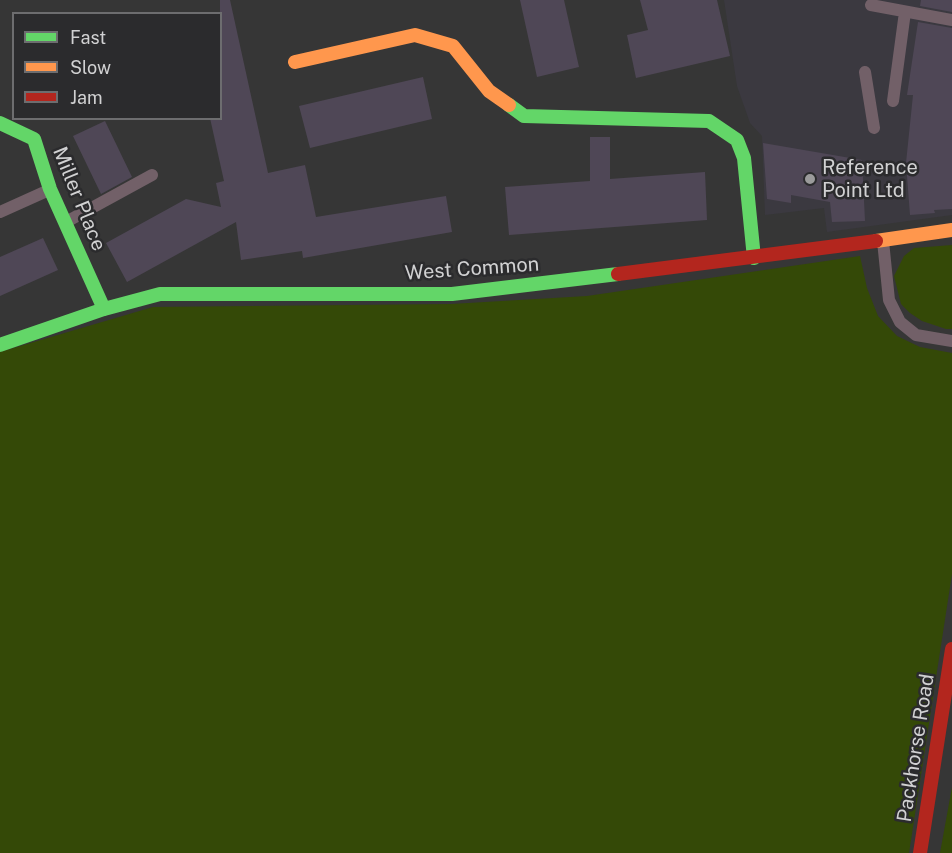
<!DOCTYPE html>
<html>
<head>
<meta charset="utf-8">
<style>
	body { margin:0 }
	#map { position:relative; width:952px; height:853px; overflow:hidden; background:#363636; font-family:"Public Sans",sans-serif }
	canvas { display:block }
	.legend { position:absolute; left:12px; top:12px; width:210px; height:108px; box-sizing:border-box; background:#2b2b2d; border:2px solid #6d6d6f; margin:0; padding:8px 10px; list-style:none; font-size:18px; color:#d1d1d2 }
	.legend li { display:flex; align-items:center; gap:12px; height:30px }
	.legend b { width:30px; border:2px solid #6d6d6f }
</style>
</head>
<body>
<div id="map">
<canvas width="952" height="853"></canvas>
<ul class="legend">
<li><b style="height:8px;background:#63d668"></b>Fast</li>
<li><b style="height:8px;background:#ff974d"></b>Slow</li>
<li><b style="height:8px;background:#b3261e"></b>Jam</li>
</ul>
</div>
<script>
const c = document.querySelector('canvas').getContext('2d');
c.lineJoin = 'round';
function fillPath(path, color) { c.fillStyle = color; c.fill(path, 'evenodd'); }
const poly = rows => new Path2D(rows.map(r => 'M' + r).join(''));
function stroke(path, color, width, dash) { c.strokeStyle = color; c.lineWidth = width; c.lineCap = dash ? 'butt' : 'round'; c.setLineDash(dash || []); c.stroke(path); }
function write(font, color, halo, rows, align = 'center') {
  c.font = font + ' "Public Sans",sans-serif'; c.lineWidth = 5; c.setLineDash([]); c.textBaseline = 'middle'; c.strokeStyle = halo; c.fillStyle = color; for (const [text, x, y, turn = 0] of rows) {
    c.save(); c.translate(x, y); c.rotate((+turn || 0) * Math.PI / 180); c.textAlign = isNaN(turn) ? turn : align; if (halo) c.strokeText(text, 0, 0); c.fillText(text, 0, 0); c.restore();
  }
}
fillPath(poly([
	[724,0,952,0,952,215,827,232,824,208,765,215,762,136,750,123,737,86]
]), '#3b3940');
fillPath(poly([
	[952,245,952,329,946,329,922,321,910,313,901,304,894,276,904,256,914,248],
	[860,256,867,288,878,316,897,336,920,347,952,353,952,574,909,853,0,853,0,352,153,307,451,304,587,296],
	[952,787,952,853,940,853]
]), '#344907');
fillPath(poly([
	[220,0,230,0,268,173,305,165,316,217,446,196,452,232,303,258,302,251,241,260,236,222,127,282,106,243,186,199,221,207,216,183,224,181,210,118,220,118],
	[520,0,564,0,579,67,537,77],
	[640,0,717,0,730,56,636,78,627,35,648,30],
	[921,0,952,0,952,12,920,6],
	[918,22,952,28,952,209,934,210,935,213,910,215,906,163,913,95,907,95],
	[423,77,432,119,310,148,299,106],
	[105,121,132,177,101,194,73,136],
	[590,137,610,137,610,179,705,172,707,220,509,235,505,187,590,181],
	[763,143,862,160,865,221,832,222,830,202,791,195,791,203,767,199],
	[43,238,58,270,0,296,0,257]
]), '#4f4756');
stroke(poly([
	[871,5,952,20],
	[865,72,874,128],
	[893,101,905,12],
	[0,212,49,190],
	[66,222,152,175],
	[883,241,889,300,900,322,916,335,952,341]
]), '#726068', 12);
stroke(poly([
	[509,105,524,116,709,121,737,140,744,158,754,258],
	[0,123,34,139,50,189,104,309],
	[0,345,104,309,160,294,452,294,618,274]
]), '#63d668', 14);
stroke(poly([
	[295,62,415,35,453,46,489,91,509,105],
	[876,241,952,230]
]), '#ff974d', 14);
stroke(poly([
	[618,274,876,241],
	[920,853,952,649]
]), '#b3261e', 14);
for (const [x, y, r, color] of [
	[810,179,6,"#9b9b9b"]
]) { const dot = new Path2D(); dot.arc(x, y, r, 0, 2 * Math.PI); c.fillStyle = color; c.fill(dot); stroke(dot, '#2b2b2d', 2); }
write('20px', '#d1d1d2', '#2b2b2d', [
	["Reference",822,168],
	["Point Ltd",822,191]
], 'left');
write('20px', '#d1d1d2', '#2b2b2d', [
	["Miller Place",79,199,68],
	["West Common",472,269,-4],
	["Packhorse Road",916,748,-81]
]);
</script>
</body>
</html>
